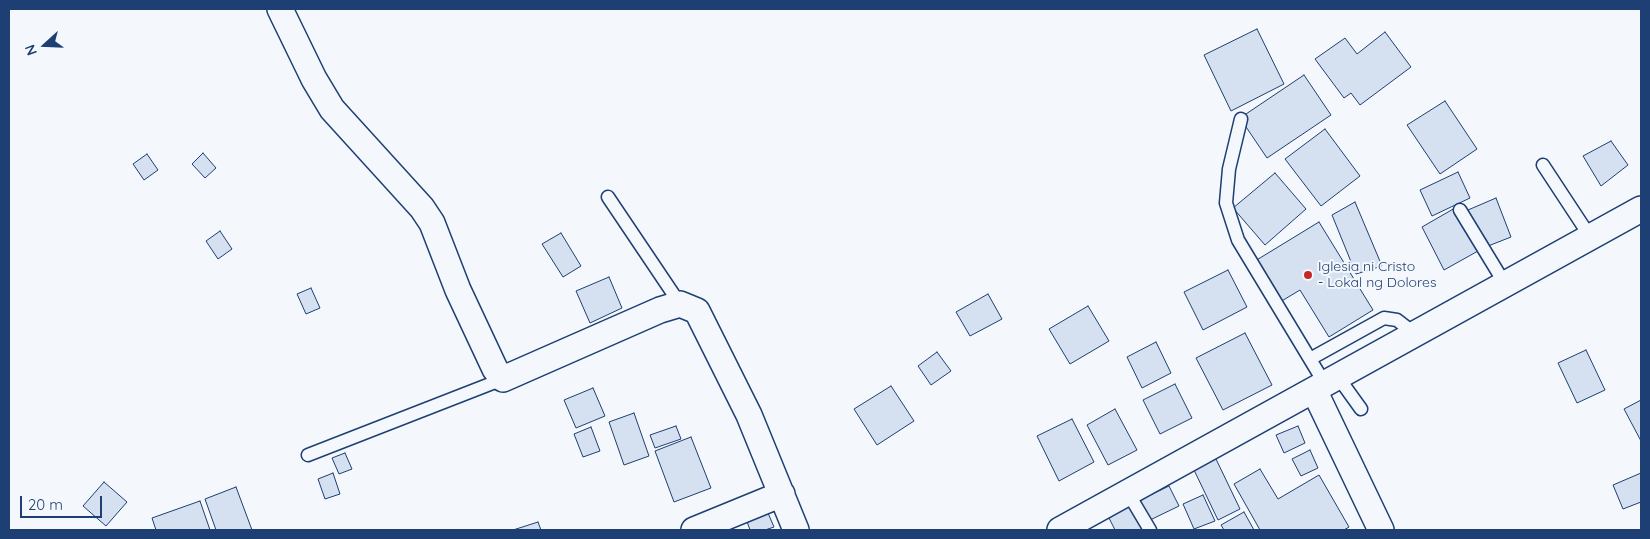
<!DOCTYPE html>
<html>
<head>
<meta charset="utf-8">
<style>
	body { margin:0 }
	#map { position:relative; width:1650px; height:539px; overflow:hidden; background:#f4f7fb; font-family:Quicksand,sans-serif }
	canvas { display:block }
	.frame { position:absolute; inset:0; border:10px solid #1d3f73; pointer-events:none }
	.north { position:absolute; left:20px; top:20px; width:50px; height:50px; -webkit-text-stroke:4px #f4f7fb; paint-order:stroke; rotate:250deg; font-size:14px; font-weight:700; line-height:20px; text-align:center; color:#1d3f73 }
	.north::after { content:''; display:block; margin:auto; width:18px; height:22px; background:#1d3f73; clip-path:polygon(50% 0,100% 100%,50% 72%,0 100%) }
	.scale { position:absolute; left:20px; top:496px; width:82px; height:22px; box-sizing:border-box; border:2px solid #1d3f73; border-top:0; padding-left:6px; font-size:15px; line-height:18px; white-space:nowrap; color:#1d3f73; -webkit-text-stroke:4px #f4f7fb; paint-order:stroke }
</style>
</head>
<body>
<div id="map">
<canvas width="1650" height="539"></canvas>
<div class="frame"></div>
<div class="north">N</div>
<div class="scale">20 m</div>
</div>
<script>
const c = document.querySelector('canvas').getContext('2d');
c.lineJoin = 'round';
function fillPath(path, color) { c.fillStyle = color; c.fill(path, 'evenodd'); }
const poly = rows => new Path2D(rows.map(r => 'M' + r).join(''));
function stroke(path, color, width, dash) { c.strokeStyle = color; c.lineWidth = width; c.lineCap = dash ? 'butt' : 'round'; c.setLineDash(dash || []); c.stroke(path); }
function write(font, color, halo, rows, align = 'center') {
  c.font = font + ' Quicksand,sans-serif'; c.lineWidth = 4; c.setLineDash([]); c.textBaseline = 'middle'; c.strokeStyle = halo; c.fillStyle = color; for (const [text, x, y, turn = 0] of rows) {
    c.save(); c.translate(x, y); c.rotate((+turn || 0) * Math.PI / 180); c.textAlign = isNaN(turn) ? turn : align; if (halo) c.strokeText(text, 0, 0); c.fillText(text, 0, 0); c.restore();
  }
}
const building = poly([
	[1257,29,1284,84,1231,111,1204,55,1257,29],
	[1385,32,1411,67,1360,105,1351,93,1344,98,1315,59,1345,38,1357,54,1385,32],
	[1304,75,1331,115,1267,158,1240,118,1304,75],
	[1445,101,1477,149,1440,174,1407,125,1445,101],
	[1325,129,1360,176,1321,206,1285,159,1325,129],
	[1611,141,1628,165,1601,186,1583,156,1611,141],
	[203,153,216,168,205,178,192,164,203,153],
	[147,154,158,170,144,180,133,164,147,154],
	[1458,172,1470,198,1432,216,1420,190,1458,172],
	[1275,173,1306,209,1265,245,1233,208,1275,173],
	[1496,198,1511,237,1483,248,1468,210,1496,198],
	[1355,202,1382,266,1356,274,1332,215,1355,202],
	[1455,208,1478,251,1444,270,1422,227,1455,208],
	[1319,222,1373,310,1329,337,1300,290,1280,302,1255,261,1319,222],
	[220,231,232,249,218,259,206,241,220,231],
	[561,233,581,266,563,277,542,244,561,233],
	[1228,270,1247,307,1203,330,1184,292,1228,270],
	[609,277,622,308,590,323,576,291,609,277],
	[311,288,320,308,306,314,297,294,311,288],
	[988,294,1002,319,970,336,956,312,988,294],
	[1088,306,1109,341,1070,364,1049,329,1088,306],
	[1245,333,1272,385,1223,410,1196,358,1245,333],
	[1156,342,1171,373,1142,388,1127,357,1156,342],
	[1586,350,1605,390,1577,403,1558,363,1586,350],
	[937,352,951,371,931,385,918,366,937,352],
	[1175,384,1192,418,1160,434,1143,400,1175,384],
	[891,386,914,421,877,445,854,409,891,386],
	[593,388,605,416,576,428,564,400,593,388],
	[1641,400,1641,441,1624,409,1641,400],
	[1115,409,1137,450,1108,465,1087,425,1115,409],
	[634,413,649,456,624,465,609,422,634,413],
	[1072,419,1094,462,1059,481,1037,436,1072,419],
	[676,426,681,439,655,448,650,435,676,426],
	[1298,426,1305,443,1284,453,1276,435,1298,426],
	[591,427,600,451,583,457,574,434,591,427],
	[691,437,711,488,674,502,655,451,691,437],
	[1310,450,1318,468,1301,476,1292,459,1310,450],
	[345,453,352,469,339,474,332,458,345,453],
	[1216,459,1240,509,1218,520,1194,470,1216,459],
	[1260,469,1278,499,1319,475,1349,527,1344,530,1260,530,1234,484,1260,469],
	[333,473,340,494,325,499,318,479,333,473],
	[1641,473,1641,502,1623,509,1613,485,1641,473],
	[104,482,127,502,106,526,83,506,104,482],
	[1169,486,1179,506,1148,521,1138,501,1169,486],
	[236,487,252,530,216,530,205,499,236,487],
	[1203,495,1215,521,1194,529,1183,504,1203,495],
	[200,501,210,530,156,530,152,518,200,501],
	[1130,501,1146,530,1115,530,1107,514,1130,501],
	[765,506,774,527,765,530,750,530,744,513,765,506],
	[1244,512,1254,530,1224,530,1221,525,1244,512],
	[538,522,541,530,513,530,538,522]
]);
fillPath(building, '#d5e0f0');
stroke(building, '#1d3f73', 1);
const service = poly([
	[1241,119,1229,169,1226,203,1238,240,1325,384],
	[1543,165,1591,238],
	[608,197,680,304],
	[1460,210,1505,284],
	[1310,359,1384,318,1397,320,1415,334],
	[1338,377,1361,409],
	[308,455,503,379],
	[1128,493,1150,530]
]);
const minor = poly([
	[280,9,314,79,332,109,422,208,432,223,458,290,495,369,503,379,660,310,680,304,697,311,749,415,796,530],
	[1314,390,1381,530],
	[694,530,782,494],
	[1060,530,1641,209]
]);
stroke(service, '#1d3f73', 15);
stroke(minor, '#1d3f73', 28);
stroke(service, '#f4f7fb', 12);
stroke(minor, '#f4f7fb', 25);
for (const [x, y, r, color] of [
	[1308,275,5,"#c62828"]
]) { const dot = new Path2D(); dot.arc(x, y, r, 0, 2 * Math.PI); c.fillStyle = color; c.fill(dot); stroke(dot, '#f4f7fb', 2); }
write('14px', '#1d3f73', '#f4f7fb', [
	["Iglesia ni Cristo",1318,267],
	["- Lokal ng Dolores",1318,283]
], 'left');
</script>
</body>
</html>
